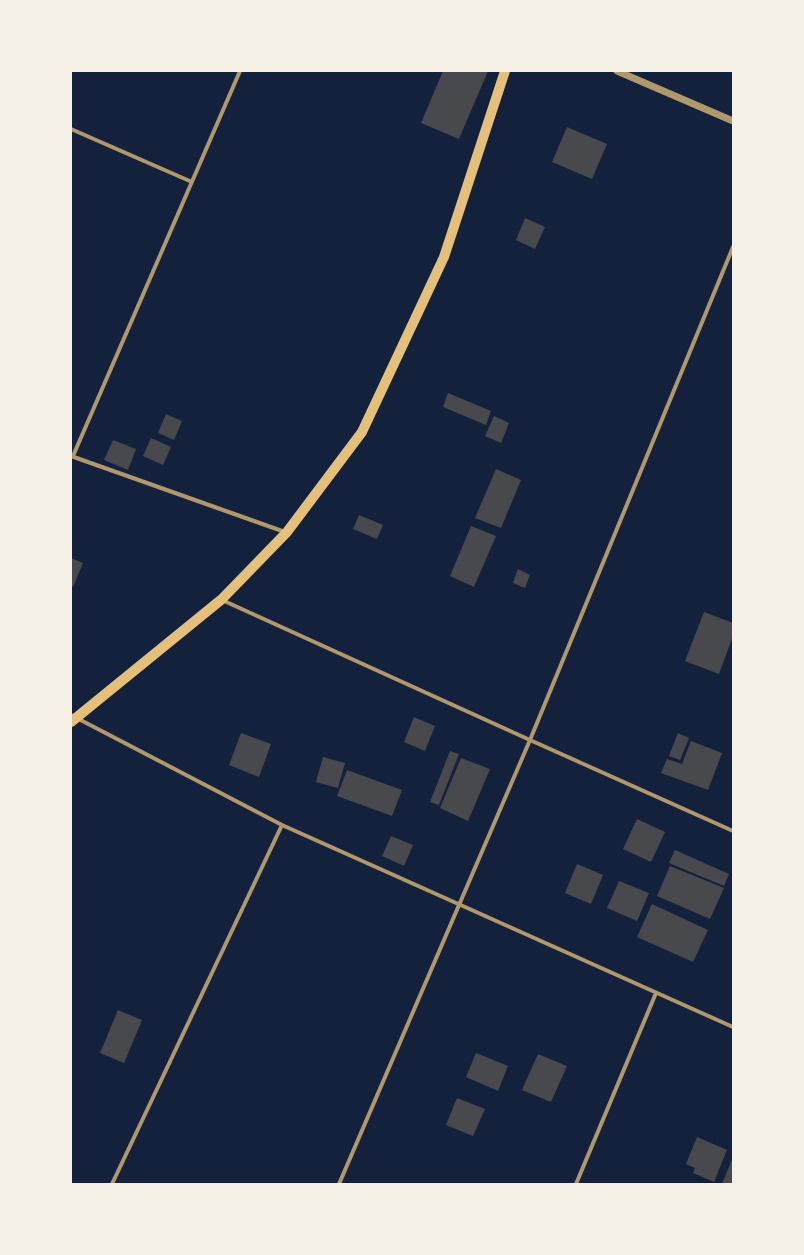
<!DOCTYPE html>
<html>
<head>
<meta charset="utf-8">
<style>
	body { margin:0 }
	#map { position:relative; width:804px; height:1255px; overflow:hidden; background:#14213d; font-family:"Varela Round",sans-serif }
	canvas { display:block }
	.frame { position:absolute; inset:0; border:72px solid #f6f1e7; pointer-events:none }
</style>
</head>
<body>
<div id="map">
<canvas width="804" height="1255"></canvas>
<div class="frame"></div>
</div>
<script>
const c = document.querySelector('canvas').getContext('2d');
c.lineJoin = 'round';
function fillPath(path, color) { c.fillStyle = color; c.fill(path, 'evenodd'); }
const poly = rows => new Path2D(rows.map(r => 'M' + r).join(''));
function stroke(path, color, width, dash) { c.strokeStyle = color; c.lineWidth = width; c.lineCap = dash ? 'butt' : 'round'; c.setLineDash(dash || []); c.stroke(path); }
fillPath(poly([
	[443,71,488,71,459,139,421,123],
	[567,127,607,144,592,179,552,162],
	[525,218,545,227,535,249,516,240],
	[448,393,491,411,486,425,443,407],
	[166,414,182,421,174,440,158,433],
	[494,416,509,423,501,443,485,436],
	[151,438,171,447,163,465,143,456],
	[113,440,136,449,128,470,104,460],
	[496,469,521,480,501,528,475,518],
	[359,515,383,525,377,539,353,529],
	[471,526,496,536,474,587,450,576],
	[71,558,83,563,73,587,71,586],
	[518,569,530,575,525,588,513,583],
	[704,612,733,623,733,636,719,674,685,661],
	[414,717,435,726,425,751,404,742],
	[241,733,271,744,259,777,229,765],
	[678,733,689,738,680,760,669,756],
	[691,741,722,753,708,790,661,773,667,759,682,764],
	[450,751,459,754,439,805,430,802],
	[323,757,345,763,338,788,316,782],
	[461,758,490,769,468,821,440,808],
	[347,770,402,790,392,816,337,796],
	[637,819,665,832,651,862,623,849],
	[391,836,413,845,404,866,382,856],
	[675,850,729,874,724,886,669,863],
	[577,864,603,875,591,904,565,893],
	[670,866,724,888,710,919,657,896],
	[619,881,649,893,637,921,607,908],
	[652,904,708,930,693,962,637,937],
	[118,1010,142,1020,124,1063,100,1053],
	[476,1053,508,1066,498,1091,466,1077],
	[538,1054,567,1066,551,1102,522,1090],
	[457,1098,485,1109,473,1136,446,1125],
	[697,1137,727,1150,714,1182,693,1173,695,1168,686,1164],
	[733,1157,733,1184,722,1184]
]), '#48494c');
stroke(poly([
	[71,129,192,182],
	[71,456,285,532],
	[73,456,240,71],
	[222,600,530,740,733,831],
	[71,715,282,825,733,1027],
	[112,1184,282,825],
	[339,1184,530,740,733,247],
	[576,1184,656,993]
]), '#b1986c', 4);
stroke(poly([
	[617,71,733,121]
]), '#b1986c', 7);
stroke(poly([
	[71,722,222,599,287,532,362,432,444,257,505,71]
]), '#e5c07b', 10);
</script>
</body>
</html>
